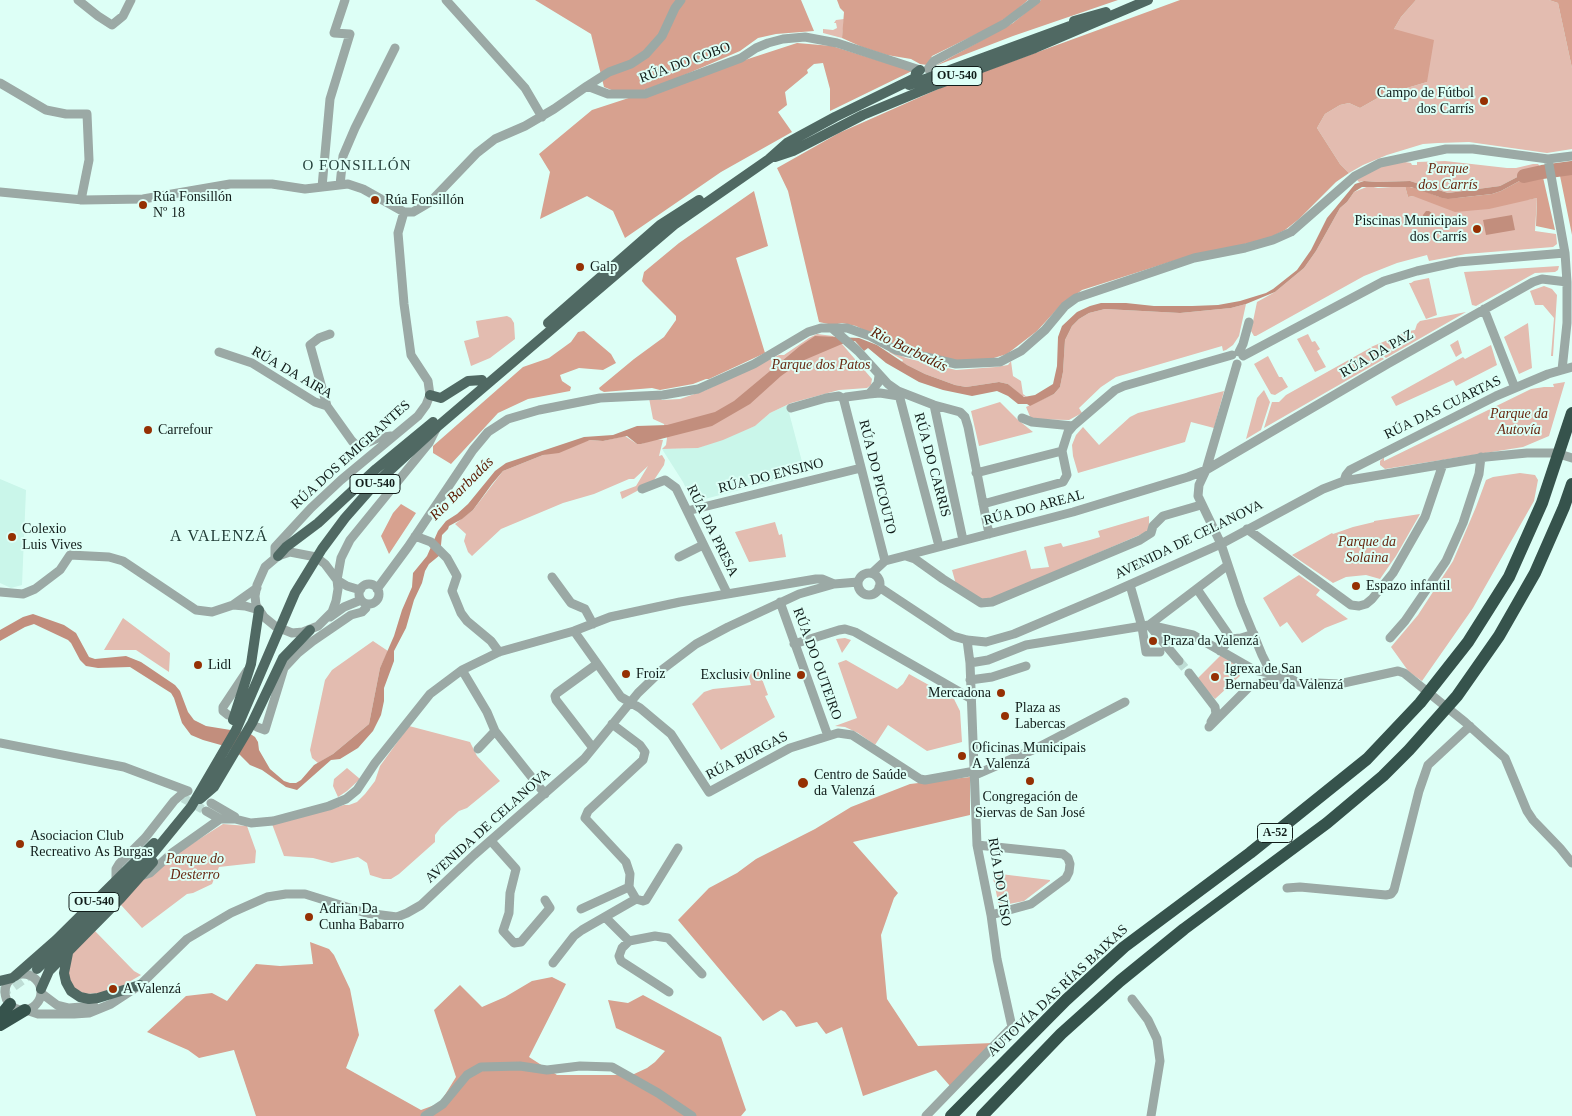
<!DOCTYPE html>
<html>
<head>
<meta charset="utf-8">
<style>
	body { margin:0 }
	canvas { display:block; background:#ddfff6 }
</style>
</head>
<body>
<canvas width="1572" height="1116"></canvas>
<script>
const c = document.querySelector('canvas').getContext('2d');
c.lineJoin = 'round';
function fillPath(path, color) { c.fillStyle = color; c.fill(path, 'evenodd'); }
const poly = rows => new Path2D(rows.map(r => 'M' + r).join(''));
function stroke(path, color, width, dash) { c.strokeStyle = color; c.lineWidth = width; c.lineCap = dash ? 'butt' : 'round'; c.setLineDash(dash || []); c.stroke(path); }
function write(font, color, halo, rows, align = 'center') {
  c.font = font + ' Georgia,serif'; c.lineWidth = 4; c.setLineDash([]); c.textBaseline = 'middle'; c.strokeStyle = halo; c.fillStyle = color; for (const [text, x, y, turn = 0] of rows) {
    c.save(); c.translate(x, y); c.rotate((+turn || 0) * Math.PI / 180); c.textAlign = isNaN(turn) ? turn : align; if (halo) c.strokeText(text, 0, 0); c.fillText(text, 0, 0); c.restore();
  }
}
fillPath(poly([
	[787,405,805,473,697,501,691,499,683,482,662,449,698,448,755,426,770,413],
	[0,479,26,490,22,585,11,588,0,583]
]), '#caf6ea');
fillPath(poly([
	[1416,0,1549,0,1558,3,1572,68,1572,149,1547,153,1469,142,1438,143,1423,144,1387,155,1363,165,1349,173,1340,164,1317,128,1325,114,1340,105,1349,103,1360,108,1383,95,1427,82,1394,29,1401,17],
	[844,19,842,38,823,33,823,29,833,30,837,28,836,23,834,23,836,20],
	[1445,161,1507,168,1516,168,1533,164,1538,164,1542,169,1525,173,1500,186,1448,193,1410,181,1377,182,1364,181,1359,182,1355,178,1383,164,1405,162,1411,163,1412,165,1417,165,1417,162],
	[1369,186,1378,188,1405,186,1408,197,1413,196,1527,200,1537,198,1535,231,1556,234,1557,244,1553,247,1466,254,1429,261,1427,255,1397,263,1364,276,1256,336,1254,336,1251,331,1257,302,1275,292,1304,268,1316,251,1340,208,1347,202,1354,192],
	[1559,266,1558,270,1555,272,1535,273,1476,306,1472,305,1464,272],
	[1429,278,1437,315,1426,319,1409,283,1411,283,1414,281],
	[1544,286,1552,289,1557,295,1553,356,1551,356,1554,318,1543,305,1535,305,1530,291],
	[1246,304,1239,336,1233,345,1226,350,1223,351,1222,346,1116,377,1101,387,1079,408,1082,413,1069,420,1031,419,1026,407,1054,394,1060,387,1063,372,1065,340,1072,326,1079,319,1089,313,1105,309,1180,313,1231,308],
	[1466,312,1386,358,1371,347,1409,331,1415,330,1417,324,1420,321],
	[507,316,511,318,514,323,515,339,490,358,471,366,464,341,479,337,476,321],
	[1528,323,1532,368,1519,374,1504,337],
	[817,334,833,336,842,344,872,379,871,385,867,388,839,390,791,403,770,413,755,426,723,440,698,448,662,449,666,445,667,438,664,424,653,419,649,398,660,398,662,400,680,399,706,390,779,355,784,355,809,338],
	[1308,334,1312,342,1315,341,1320,349,1317,351,1326,367,1315,372,1297,339],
	[1458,340,1462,353,1456,357,1450,345],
	[1491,345,1497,365,1456,386,1453,380,1396,406,1391,397,1463,357,1465,359],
	[1370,348,1384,359,1264,428,1272,402,1279,402,1286,395],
	[890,351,906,358,956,370,996,367,1008,365,1011,361,1013,376,1021,381,1023,394,1027,397,1022,396,1008,384,999,382,966,387,955,385,925,374,907,365,902,362,903,360,889,352],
	[1268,356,1279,377,1282,377,1288,387,1275,395,1271,394,1254,364],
	[1565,382,1549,436,1523,447,1385,469,1380,465,1380,461,1384,457,1384,461,1531,389,1544,387,1554,387,1553,384],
	[1264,390,1270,402,1261,430,1246,439,1257,398],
	[1224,391,1214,428,1191,422,1185,442,1078,473,1073,456,1072,445,1076,435,1083,427,1099,445,1130,417,1138,413],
	[1000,402,1017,419,1033,432,979,446,971,411],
	[625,436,637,444,641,444,655,439,663,440,659,456,662,455,665,460,664,465,652,483,622,499,620,492,636,486,648,466,634,479,629,479,594,494,563,503,501,529,472,556,468,552,464,541,466,534,455,524,473,510,503,471,543,455,577,445,583,442,590,440,603,441],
	[1520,473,1535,475,1538,480,1534,501,1473,608,1422,681,1409,672,1391,647,1418,615,1453,561,1476,507,1486,480,1493,477],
	[1420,514,1396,556,1380,579,1366,575,1346,577,1333,583,1292,555,1332,533,1333,534,1353,527,1374,522,1374,521],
	[1149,516,1149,531,981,603,957,588,952,570,1026,550,1031,569,1049,567,1044,547,1061,543,1063,547,1090,540,1100,537,1098,531],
	[775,522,779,535,782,534,786,557,749,562,735,532],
	[1299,575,1320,590,1316,595,1348,619,1325,628,1302,643,1287,622,1280,627,1263,598],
	[123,618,170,653,169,672,136,650,104,650],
	[845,638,851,640,842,653,836,639],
	[373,641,388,651,380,668,369,724,333,754,318,763,312,758,310,750,325,680,332,670],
	[1221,655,1243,668,1239,673,1240,676,1215,699,1197,679],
	[846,660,897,689,903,684,909,674,954,699,960,711,962,742,927,751,888,725,875,745,858,733,845,727,835,726,857,718,838,663],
	[759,671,768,695,765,696,775,717,721,750,692,704,704,692,713,689,751,685,748,674],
	[409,726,470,742,477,756,500,781,467,808,459,811,441,827,435,835,435,842,399,874,391,879,383,879,370,875,367,863,358,857,332,863,313,858,284,856,272,824,338,807,344,805,349,805,357,802,365,794,375,781,380,766],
	[347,768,360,779,347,791,338,797,333,786,334,779],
	[223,824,247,826,256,851,255,863,219,867,212,884,193,893,187,894,142,928,121,905,139,882,182,850],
	[992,873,1050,880,1050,881,1024,901,999,906],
	[95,931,134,971,141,975,122,986,102,993,85,994,74,988,67,974,71,954]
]), '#e3bcb0');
fillPath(poly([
	[535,0,801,0,814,31,776,34,758,38,740,51,675,79,641,91,614,91,604,87,591,34],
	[837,0,1028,0,1013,13,995,25,932,56,927,65,920,64,911,59,887,55,862,47,842,38,844,12,840,8],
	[1041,0,1118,0,1013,36,935,66,1013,23],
	[1180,0,1416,0,1401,17,1394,29,1434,40,1427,82,1383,95,1360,108,1349,103,1340,105,1325,114,1317,128,1340,164,1349,173,1336,182,1299,219,1285,230,1271,237,1230,248,1195,254,1082,290,1059,307,1037,331,1007,354,984,361,957,361,889,343,856,326,842,323,833,325,819,322,788,191,777,168,839,133,945,86],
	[1549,0,1572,0,1572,68,1558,3],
	[797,43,832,46,912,71,830,111,830,89,823,63,814,64,807,70,808,73,785,92,787,105,778,112,792,132,721,172,625,238,613,211,587,196,540,219,550,172,539,154,592,110],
	[1572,163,1572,235,1558,166],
	[1542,173,1555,230,1536,226,1537,198,1489,209,1455,212,1413,196,1408,197,1405,186,1419,189,1442,198,1448,199,1492,194,1501,191,1525,178],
	[754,191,768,246,736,258,765,353,709,379,706,379,693,384,660,390,652,388,604,392,600,390,599,388,634,359,664,337,676,320,676,316,645,285,642,281,644,272,679,243],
	[584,331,611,354,616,363,603,370,579,368,560,375,562,381,571,387,570,391,528,399,498,413,451,464,433,453,433,446,523,367,549,358,571,342,578,332],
	[401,504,416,513,389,554,381,536,393,513],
	[970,777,970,815,853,842,898,893,894,898,881,935,887,999,918,1046,993,1043,950,1086,936,1070,863,1096,842,1027,826,1034,817,1022,796,1027,785,1012,781,1010,763,1021,678,920,709,888,737,873,756,859,815,829,851,807,910,784],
	[310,942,329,949,334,955,350,989,359,1035,346,1068,421,1110,440,1103,456,1077,434,1010,460,985,482,1007,505,997,532,981,552,977,566,984,529,1057,557,1075,632,1075,647,1068,655,1062,665,1051,616,1028,608,1000,628,1003,643,995,721,1037,746,1110,741,1116,256,1116,234,1050,199,1058,188,1050,147,1032,186,996,212,993,227,1001,256,964,280,966,313,964]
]), '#d7a18f');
fillPath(poly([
	[1542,169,1542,173,1525,178,1501,191,1492,194,1448,199,1442,198,1411,187,1362,187,1354,192,1347,202,1340,208,1316,251,1304,268,1275,292,1246,304,1231,308,1180,313,1105,309,1089,313,1079,319,1072,326,1065,340,1063,372,1060,387,1054,394,1030,406,1027,404,1018,404,1008,396,997,391,972,396,943,390,919,382,886,363,868,348,864,351,855,341,842,344,802,361,781,376,750,404,712,426,641,444,637,444,627,436,603,441,590,440,559,453,543,455,503,471,492,484,473,510,462,519,449,526,448,529,442,535,440,555,429,564,425,571,422,583,414,600,406,628,394,651,394,661,384,688,384,701,381,715,373,731,358,748,340,759,331,760,297,790,286,787,262,770,250,765,240,755,228,747,203,740,191,735,182,723,174,698,171,693,130,667,98,668,86,666,80,660,71,643,68,640,34,624,25,627,0,641,0,630,23,617,33,614,64,625,76,633,89,657,95,659,126,656,141,662,175,685,180,691,188,712,194,720,206,726,249,733,255,737,258,742,259,750,270,769,284,781,290,783,296,783,301,780,314,765,333,754,369,724,380,668,394,636,402,610,412,587,413,573,427,556,438,531,446,521,457,514,468,504,495,471,506,463,584,437,613,435,637,426,667,425,715,412,734,401,800,346,815,336,859,338,877,345,907,365,925,374,955,385,966,387,999,382,1008,384,1024,397,1035,395,1053,384,1057,366,1058,337,1062,326,1077,312,1090,306,1101,303,1126,303,1154,306,1192,306,1218,305,1240,301,1266,293,1273,289,1297,270,1311,250,1327,218,1355,184,1364,181,1377,182,1410,181,1448,193,1500,186,1525,173],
	[1426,211,1429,211,1433,214,1433,222,1431,225,1427,224,1424,219,1423,215],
	[1512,215,1515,230,1486,235,1483,220]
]), '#c28e7d');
stroke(poly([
	[1524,176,1542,172,1572,168]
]), '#c28e7d', 14);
stroke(poly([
	[1179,661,1189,673],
	[183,798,206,811]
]), '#beddd5', 9, [9, 4.5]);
stroke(poly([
	[0,992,11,988,37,969]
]), '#beddd5', 10, [10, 5]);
stroke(poly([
	[78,0,98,16,112,25,123,16,131,0],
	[446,0,525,88,542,117],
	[928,69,934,61,1004,24,1036,0],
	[0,83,46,110,66,114,87,114,89,160,81,200],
	[587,86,609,72,631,64,646,54,662,36,675,8,681,0],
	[1548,159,1565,253,1567,282,1567,323,1562,370],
	[340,185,343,156,355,128,395,48],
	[322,187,330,99,350,34,334,33,345,0],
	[0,192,83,200,143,199,230,184,272,184,305,189,348,184,363,189,404,212,413,212,430,202,477,153,495,139,525,126,554,109,587,86,608,94,645,94,741,58,756,48,768,43,783,39,805,37,837,43,920,70],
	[1484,309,1515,388],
	[833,329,858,351,888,384,898,391,934,405,960,412,965,417,968,427,989,534],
	[219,352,252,363,315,402,327,406,352,441,358,447,378,438,391,436],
	[1239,352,1243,344,1249,322],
	[1243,356,1384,281,1417,271,1458,262,1565,253],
	[1237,364,1206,470,1199,485,1198,496,1221,544,1241,604,1262,655,1271,673],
	[879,376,878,383,869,394,846,397,844,401,885,561],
	[898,391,939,546],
	[869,394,880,393,899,396],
	[934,405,963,540],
	[327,406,310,345,319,338,330,334],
	[791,408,826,398,839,396,844,399],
	[1022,418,1032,422,1073,426],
	[976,473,1062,451,1068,432,1073,426,1115,390,1124,386,1232,355],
	[1344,481,1346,475,1350,470,1496,396,1548,374,1572,367],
	[642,489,665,480,676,488,727,593],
	[983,504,1063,482,1067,475,1062,451],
	[687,511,861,468],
	[1247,529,1351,605,1359,606,1366,604,1372,599,1393,573,1425,517,1443,464],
	[415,536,431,542,447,558,457,576,452,591,461,613,467,621,491,641,499,652],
	[290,552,316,557,325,564,337,580,338,589,336,601,332,612,318,626,303,632,292,633,275,626,264,617,256,605,255,596,257,585,265,567,278,556,290,552],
	[906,556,915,559,943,579,981,603,992,602,1140,540,1151,533,1153,526,1163,516,1201,505],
	[679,557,703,545],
	[275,558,275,547,311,508,341,480,418,416,426,405,430,395,428,381,411,355,404,304,398,233,404,212],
	[872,573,885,561,1073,512,1188,477,1206,470,1389,363,1533,282,1542,279,1567,282],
	'858 584a11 11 0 1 1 22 0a11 11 0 1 1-22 0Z',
	[552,577,571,603,585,609,593,624],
	'359 594a10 10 0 1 1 20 0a10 10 0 1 1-20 0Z',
	[1130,585,1142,627,1146,652,1160,652],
	[879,587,953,636,967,640,986,642,1014,634,1111,593,1221,544,1323,489,1344,481,1486,457,1527,453,1556,453,1572,458],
	[361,589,357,589,347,586,337,580,341,558,350,540,429,443,436,429],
	[377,589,408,547,473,450,488,432,508,419,539,410,600,398,663,395,698,389,754,364,808,332,821,328,847,328,870,336,896,350,956,364,1000,362,1021,351,1045,330,1065,306,1076,298,1194,258,1245,248,1273,240,1291,232,1355,176,1380,163,1446,149,1473,149,1548,159,1572,156],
	[1197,589,1228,634,1230,639,1220,651],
	[0,592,23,594,35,589,60,570,70,555,109,557,123,561,196,610,212,612,233,605,257,588],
	[780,602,828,736],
	[233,605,245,606,259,610],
	[330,617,344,607,361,600],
	[574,631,621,697,640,708,671,734,709,792,790,748,838,733,852,735,920,779,925,780,975,771],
	[1390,638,1405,621,1446,561,1463,523,1479,474,1481,457],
	[1230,639,1241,638,1254,634],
	[794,644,839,630,845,629,855,632,970,698],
	[1179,661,1149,625,1228,565],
	[970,663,988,660,1026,645,1149,625,1193,635,1254,670,1285,676,1297,682,1339,684,1398,671,1404,673,1465,722,1505,758,1527,811,1533,820,1560,848,1572,863],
	[462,670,487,712,495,731,545,794],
	[1189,673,1215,707,1216,714,1211,722],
	[970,680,992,677,1026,666],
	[228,715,223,711,223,707,247,671],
	[257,727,265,730,284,668,298,653,313,641,351,615,362,612,366,608,367,604],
	[1209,727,1250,686,1277,679,1285,680],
	[0,743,124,767,188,791],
	[593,748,556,700,555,696,557,693,597,664],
	[478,749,495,731],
	[975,775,1037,748,1125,702],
	[211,803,235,817],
	[206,811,220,819,235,819,251,823,273,821,329,806,346,799,357,790,375,763,430,694,462,670,499,652,574,631,610,617,680,602,816,579,822,579,834,584],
	[491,841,516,869,510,893,509,913,503,931,514,943,521,942,550,908,545,900],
	[977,845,1063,854,1068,858,1070,864,1069,872,1066,878,1031,904,991,915],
	[141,876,150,873,172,853,220,819],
	[116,879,116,869,119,864,145,838,174,801,183,793,188,791],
	[1287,888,1300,887,1386,895,1391,894,1394,890,1419,791,1428,765,1470,726],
	[636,899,643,901,646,900,678,848],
	[581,909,629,887],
	[605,917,629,941,655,936,668,938,702,974],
	[629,941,622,948,619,956,621,961,669,992],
	[553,963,574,936,582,930,636,899,629,887,630,874,626,862,585,818,588,811,643,760,645,752,640,745,612,724],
	'5 992a18 18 0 1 1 36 0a18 18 0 1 1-36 0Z',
	[41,993,57,1005,69,1008,94,1006],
	[1132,999,1148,1020,1157,1039,1160,1061,1151,1116],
	[26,1010,38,1014,74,1014,89,1013,111,1004,140,985,187,939,231,913,267,897,286,894,305,894,366,913,397,917,407,913,421,905,474,855,584,759,638,693,663,669,696,644,728,627,799,594,834,584,858,582],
	[425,1116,443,1104,467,1075,481,1067,520,1066,547,1070,580,1066,612,1067,658,1093,692,1116],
	[926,1116,1012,1027,997,959,991,915,977,845,970,663,967,640]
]), '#9ba9a5', 9);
stroke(poly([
	[1074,21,1106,12],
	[909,85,1081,22],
	[775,157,793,151,863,115,938,84,1035,48,1148,0],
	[548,323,660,225,699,200],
	[430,395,441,398,468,381,482,380],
	[278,556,286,547,318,523,376,469,433,422],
	[233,720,251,664,259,610],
	[200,799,214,787,252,723,283,658,310,630],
	[68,953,64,973,66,982,71,991,80,997,89,999,98,998,140,985],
	[37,969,146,862,191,807,236,730,295,593,322,549,345,518,375,484,437,427,674,225,769,159,787,143,835,117,915,78,916,73,920,70],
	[15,976,56,940,154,843],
	[0,981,12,978],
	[41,989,49,971,121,898,153,862]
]), '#506963', 10);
stroke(poly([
	[0,1016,10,1004],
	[0,1025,25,1010],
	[951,1116,1066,1000,1124,947,1250,853,1367,759,1420,703,1468,642,1509,577,1542,503,1572,413],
	[982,1116,1061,1034,1120,981,1184,929,1327,823,1383,776,1409,750,1457,696,1499,636,1535,573,1564,507,1572,484]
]), '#36534c', 12);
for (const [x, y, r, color] of [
	[1484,101,5,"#953003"],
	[375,200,5,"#953003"],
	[143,205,5,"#953003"],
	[1477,229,5,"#953003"],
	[580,267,5,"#953003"],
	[148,430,5,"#953003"],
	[12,537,5,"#953003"],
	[1356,586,5,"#953003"],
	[1153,641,5,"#953003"],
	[198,665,5,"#953003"],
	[626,674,5,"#953003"],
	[801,675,5,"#953003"],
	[1215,677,5,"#953003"],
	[1001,693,5,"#953003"],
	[1005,716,5,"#953003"],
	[962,756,5,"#953003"],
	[1030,781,5,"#953003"],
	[803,783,6,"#953003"],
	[20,844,5,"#953003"],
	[309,917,5,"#953003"],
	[113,989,5,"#953003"]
]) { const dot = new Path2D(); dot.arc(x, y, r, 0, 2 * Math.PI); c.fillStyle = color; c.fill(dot); stroke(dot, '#ddfff6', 2); }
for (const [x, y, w] of [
	[957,76,50],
	[375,484,50],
	[1275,833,35],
	[94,902,50]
]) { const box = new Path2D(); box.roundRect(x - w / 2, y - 9.5, w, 19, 4); c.fillStyle = '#ddfff6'; c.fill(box); stroke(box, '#111d1a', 1); }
write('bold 12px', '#111d1a', null, [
	["OU-540",957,76],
	["OU-540",375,484],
	["A-52",1275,833],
	["OU-540",94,902]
]);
write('14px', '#111d1a', '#ddfff6', [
	["RÚA DO COBO",685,63,-20],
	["RÚA DA PAZ",1377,354,-30],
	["RÚA DA AIRA",292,373,30],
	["RÚA DAS CUARTAS",1443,408,-26],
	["RÚA DOS EMIGRANTES",351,455,-42],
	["RÚA DO CARRIS",932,465,75],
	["RÚA DO ENSINO",771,476,-14],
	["RÚA DO PICOUTO",877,477,76],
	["RÚA DO AREAL",1034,508,-15],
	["RÚA DA PRESA",712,531,64],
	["AVENIDA DE CELANOVA",1189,540,-26],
	["RÚA DO OUTEIRO",817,664,70],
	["RÚA BURGAS",747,756,-27],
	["AVENIDA DE CELANOVA",488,826,-42],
	["RÚA DO VISO",999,882,81],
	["AUTOVÍA DAS RÍAS BAIXAS",1058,991,-43]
]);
write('14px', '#111d1a', '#ddfff6', [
	["Campo de Fútbol",1474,93,"right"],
	["dos Carrís",1474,109,"right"],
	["Rúa Fonsillón",153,197],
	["Nº 18",153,213],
	["Rúa Fonsillón",385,200],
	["Piscinas Municipais",1467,221,"right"],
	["dos Carrís",1467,237,"right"],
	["Galp",590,267],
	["Carrefour",158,430],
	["Colexio",22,529],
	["Luis Vives",22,545],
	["Espazo infantil",1366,586],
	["Praza da Valenzá",1163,641],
	["Lidl",208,665],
	["Igrexa de San",1225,669],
	["Bernabeu da Valenzá",1225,685],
	["Froiz",636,674],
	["Exclusiv Online",791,675,"right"],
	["Mercadona",991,693,"right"],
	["Plaza as",1015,708],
	["Labercas",1015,724],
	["Oficinas Municipais",972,748],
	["A Valenzá",972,764],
	["Centro de Saúde",814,775],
	["da Valenzá",814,791],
	["Congregación de",1030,797,"center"],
	["Siervas de San José",1030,813,"center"],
	["Asociacion Club",30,836],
	["Recreativo As Burgas",30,852],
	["Adrian Da",319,909],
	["Cunha Babarro",319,925],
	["A Valenzá",123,989]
], 'left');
write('italic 14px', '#682811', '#ddfff6', [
	["Parque",1448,169],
	["dos Carrís",1448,185],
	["Parque dos Patos",821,365],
	["Parque da",1519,414],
	["Autovía",1519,430],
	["Parque da",1367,542],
	["Solaina",1367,558],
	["Parque do",195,859],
	["Desterro",195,875]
]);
c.letterSpacing = '1px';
write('15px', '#1f3b35', '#ddfff6', [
	["O FONSILLÓN",357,166]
]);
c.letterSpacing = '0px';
write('italic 15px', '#5c1c04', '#ddfff6', [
	["Rio Barbadás",909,350,26],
	["Rio Barbadás",462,489,-45]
]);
c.letterSpacing = '1px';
write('16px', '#1f3b35', '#ddfff6', [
	["A VALENZÁ",219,537]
]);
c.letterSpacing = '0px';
</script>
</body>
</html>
